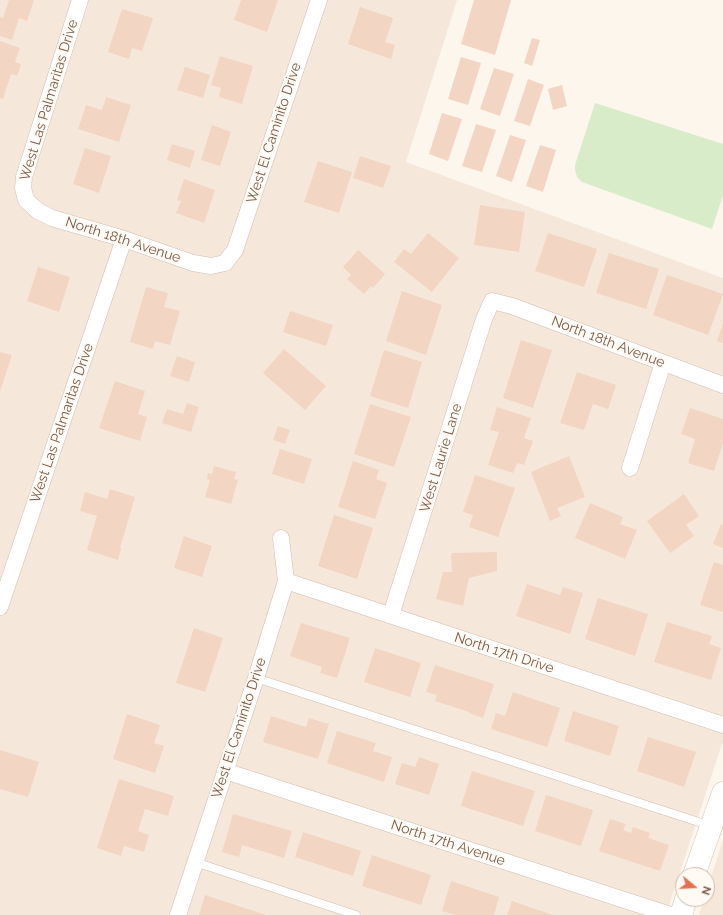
<!DOCTYPE html>
<html>
<head>
<meta charset="utf-8">
<style>
	body { margin:0 }
	#map { position:relative; width:723px; height:915px; overflow:hidden; background:#fdf6ec; font-family:Raleway,sans-serif }
	canvas { display:block }
	.north { position:absolute; left:675px; top:867px; width:40px; height:40px; box-sizing:border-box; background:#fffaf3; border:1px solid #cabbb1; border-radius:50%; rotate:108deg; font-size:11px; font-weight:700; line-height:16px; text-align:center; color:#7a5c4d }
	.north::after { content:''; display:block; margin:auto; width:14px; height:18px; background:#e76f51; clip-path:polygon(50% 0,100% 100%,50% 72%,0 100%) }
</style>
</head>
<body>
<div id="map">
<canvas width="723" height="915"></canvas>
<div class="north">N</div>
</div>
<script>
const c = document.querySelector('canvas').getContext('2d');
c.lineJoin = 'round';
function fillPath(path, color) { c.fillStyle = color; c.fill(path, 'evenodd'); }
const poly = rows => new Path2D(rows.map(r => 'M' + r).join(''));
function stroke(path, color, width, dash) { c.strokeStyle = color; c.lineWidth = width; c.lineCap = dash ? 'butt' : 'round'; c.setLineDash(dash || []); c.stroke(path); }
function write(font, color, halo, rows, align = 'center') {
  c.font = font + ' Raleway,sans-serif'; c.lineWidth = 4; c.setLineDash([]); c.textBaseline = 'middle'; c.strokeStyle = halo; c.fillStyle = color; for (const [text, x, y, turn = 0] of rows) {
    c.save(); c.translate(x, y); c.rotate((+turn || 0) * Math.PI / 180); c.textAlign = isNaN(turn) ? turn : align; if (halo) c.strokeText(text, 0, 0); c.fillText(text, 0, 0); c.restore();
  }
}
fillPath(poly([
	[0,0,457,0,406,162,723,278,723,741,666,915,0,915],
	[723,840,723,915,699,915,704,899,707,899,707,889]
]), '#f5e8da');
fillPath(poly([
	[595,103,723,144,723,195,712,229,582,182,577,177,575,170,575,165]
]), '#d8ecc9');
fillPath(poly([
	[9,0,34,0,27,21,19,18,12,40,0,36,0,17,3,18],
	[241,0,278,0,267,32,234,20],
	[474,0,511,0,495,55,461,44],
	[360,7,393,18,385,42,395,45,391,59,348,44],
	[122,9,153,18,142,51,132,48,129,59,108,52],
	[532,38,540,40,532,66,524,63],
	[0,41,20,48,15,62,21,64,17,76,11,74,3,99,0,98],
	[220,56,253,66,242,104,219,97,221,88,211,85],
	[461,57,481,63,468,105,448,99],
	[185,67,210,75,203,98,177,90],
	[494,68,514,74,500,116,480,109],
	[528,79,544,85,530,126,514,121],
	[562,85,567,106,553,110,548,89],
	[106,97,131,105,119,142,78,129,86,105,102,110],
	[442,113,462,119,448,161,429,154],
	[476,124,496,130,482,172,462,166],
	[212,125,231,132,220,166,201,160],
	[510,135,526,140,512,182,496,176],
	[172,144,195,151,190,168,167,160],
	[540,145,556,150,543,192,526,186],
	[85,148,111,156,99,193,73,184],
	[360,156,391,166,383,188,353,178],
	[318,161,352,172,339,213,304,202],
	[184,179,215,190,204,223,176,213,181,201,177,200],
	[480,205,525,212,519,252,474,245],
	[428,233,459,258,432,292,394,262,404,249,411,254],
	[548,233,597,249,584,287,535,271],
	[358,250,385,274,373,288,371,286,364,294,347,279,351,275,343,267],
	[609,253,659,269,646,309,596,293],
	[38,267,70,277,59,312,27,301],
	[667,275,723,294,708,335,653,315],
	[146,287,168,293,164,307,180,311,170,345,155,341,153,349,130,342],
	[402,291,442,305,426,355,386,341],
	[290,311,333,325,326,346,283,332],
	[723,323,723,343,717,341],
	[521,340,552,350,533,408,503,398],
	[284,349,326,386,305,410,263,373],
	[384,350,422,362,408,408,370,396],
	[0,352,12,355,0,391],
	[177,356,195,362,189,382,170,376],
	[577,372,616,385,608,409,593,404,584,430,560,423],
	[115,381,145,391,138,414,147,417,140,441,99,428],
	[187,403,199,407,191,432,162,423,167,409,183,414],
	[370,404,411,417,394,467,354,454],
	[497,407,531,418,524,438,533,441,524,465,517,463,513,473,488,465,499,432,490,430],
	[690,408,723,419,723,443,714,471,688,463,695,439,681,434],
	[278,426,290,430,285,444,273,440],
	[280,449,312,459,304,484,272,474],
	[569,456,585,497,557,508,561,516,550,521,531,472],
	[353,461,379,470,376,479,387,483,375,519,338,507],
	[214,466,236,472,234,479,238,480,231,504,205,497,210,480,207,479,208,473,212,474],
	[475,475,515,488,498,537,469,527,473,515,463,512],
	[110,489,135,497,120,548,121,549,118,560,87,550,97,516,80,511,85,492,107,499],
	[684,494,699,516,686,525,694,536,670,553,647,521],
	[590,503,623,517,620,524,637,530,625,559,575,538],
	[334,515,373,528,357,579,318,566],
	[721,524,723,525,723,548,713,544],
	[184,536,212,546,202,577,174,568],
	[495,552,497,553,497,571,469,578,463,606,436,599,443,572,452,572,451,556,452,553],
	[714,562,723,565,723,612,700,605],
	[527,584,560,595,563,587,583,593,570,634,516,616],
	[598,598,648,614,635,656,585,639],
	[667,622,712,636,709,644,721,648,711,680,654,662],
	[301,623,350,638,337,678,320,673,322,667,290,656],
	[194,628,223,638,205,692,176,683],
	[375,648,421,663,410,697,364,682],
	[435,665,494,684,483,718,469,713,469,712,435,701,437,695,426,692],
	[513,692,560,708,547,747,491,729,496,713,505,716],
	[573,711,619,726,610,756,564,741],
	[127,714,160,725,154,743,164,746,155,773,113,759],
	[271,716,306,727,309,718,329,724,318,759,263,742],
	[337,731,376,743,373,751,392,757,384,782,327,763],
	[648,737,696,752,684,787,637,771],
	[0,750,39,762,28,797,0,789],
	[419,757,439,764,429,795,395,784,402,763,415,767],
	[472,771,535,791,523,826,461,806],
	[119,779,174,796,168,816,145,809,138,831,149,835,144,852,124,846,121,856,97,848],
	[546,795,593,810,581,846,535,831],
	[233,814,292,831,284,858,242,845,239,857,222,852],
	[610,819,626,824,623,830,631,833,633,827,650,833,648,838,669,845,660,871,599,851],
	[303,832,361,851,353,876,295,857],
	[372,855,431,875,421,905,362,886],
	[451,881,499,897,494,915,455,915,442,911],
	[205,895,266,915,199,915],
	[512,901,553,915,507,915]
]), '#f3d5c3');
const lane = poly([
	[256,678,711,826],
	[195,862,356,915]
]);
const street = poly([
	[80,0,24,177,23,188,26,200,38,211,52,218,124,239,193,263,211,266,225,263,235,250,319,0],
	[630,468,663,363],
	[286,581,723,725],
	[0,607,124,239],
	[391,615,484,319,492,301,512,306,723,385],
	[225,771,671,915],
	[178,915,256,678,286,581,281,538]
]);
const secondary = poly([
	[694,875,723,793],
	[681,915,686,899]
]);
stroke(lane, '#d1beb0', 9);
stroke(street, '#d1beb0', 17);
stroke(secondary, '#d6c0b0', 23);
stroke(lane, '#fff', 8);
stroke(street, '#fff', 16);
stroke(secondary, '#fff', 22);
write('14px', '#7a5c4d', '#fffaf3', [
	["West Las Palmaritas Drive",49,100,-73],
	["West El Caminito Drive",274,133,-72],
	["North 18th Avenue",123,240,18],
	["North 18th Avenue",608,342,21],
	["West Las Palmaritas Drive",62,423,-71],
	["West Laurie Lane",441,458,-73],
	["North 17th Drive",504,653,18],
	["West El Caminito Drive",239,728,-72],
	["North 17th Avenue",448,843,18]
]);
</script>
</body>
</html>
